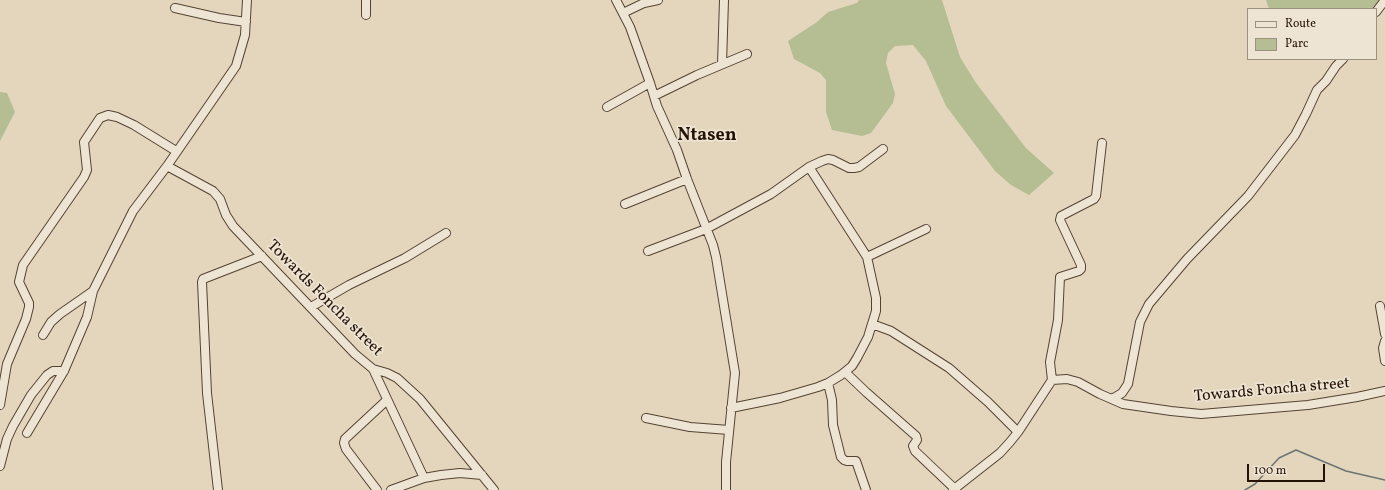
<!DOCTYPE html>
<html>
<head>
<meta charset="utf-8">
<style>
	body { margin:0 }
	#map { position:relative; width:1385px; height:490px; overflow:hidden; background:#e4d6bd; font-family:Vollkorn,serif }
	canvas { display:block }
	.legend { position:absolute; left:1247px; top:8px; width:130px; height:52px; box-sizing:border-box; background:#ede4d4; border:1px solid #9d9081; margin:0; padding:5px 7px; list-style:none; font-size:12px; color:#241204 }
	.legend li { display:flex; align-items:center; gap:8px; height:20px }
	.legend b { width:20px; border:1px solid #9d9081 }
	.scale { position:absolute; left:1247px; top:464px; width:78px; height:18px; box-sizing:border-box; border:2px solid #241204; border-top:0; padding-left:5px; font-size:12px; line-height:14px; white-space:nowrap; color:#241204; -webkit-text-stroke:3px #ede4d4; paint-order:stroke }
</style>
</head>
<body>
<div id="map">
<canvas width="1385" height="490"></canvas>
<ul class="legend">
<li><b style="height:5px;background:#ede4d4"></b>Route</li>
<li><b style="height:11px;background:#b4be92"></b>Parc</li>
</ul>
<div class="scale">100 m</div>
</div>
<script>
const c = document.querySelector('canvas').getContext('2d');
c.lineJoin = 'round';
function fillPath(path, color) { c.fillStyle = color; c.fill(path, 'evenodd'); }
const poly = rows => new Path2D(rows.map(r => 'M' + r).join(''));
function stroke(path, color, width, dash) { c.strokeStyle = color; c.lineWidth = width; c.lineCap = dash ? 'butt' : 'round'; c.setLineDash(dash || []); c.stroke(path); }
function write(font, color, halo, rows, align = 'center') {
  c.font = font + ' Vollkorn,serif'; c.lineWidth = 3.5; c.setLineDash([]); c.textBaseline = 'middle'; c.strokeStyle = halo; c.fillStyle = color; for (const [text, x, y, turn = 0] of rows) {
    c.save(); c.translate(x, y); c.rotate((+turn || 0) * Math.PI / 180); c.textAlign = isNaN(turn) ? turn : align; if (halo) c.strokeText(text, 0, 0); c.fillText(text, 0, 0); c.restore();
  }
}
fillPath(poly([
	[859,0,942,0,960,57,976,83,1026,148,1054,173,1029,195,1011,185,995,171,946,106,926,61,913,45,895,46,888,53,886,63,895,94,893,103,871,133,862,136,832,130,826,112,826,80,820,73,794,59,788,41,817,22,828,12,857,3],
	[1266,0,1385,0,1376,9,1269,9],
	[0,92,7,93,15,112,0,141]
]), '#b4be92');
stroke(poly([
	[1245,490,1255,484,1279,458,1296,450,1346,471,1385,480]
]), '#6b7473', 1.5);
const minor = poly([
	[366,0,366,15],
	[616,0,630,27,650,83,657,106,677,150,687,179,713,245,716,257,735,373,726,462,726,490],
	[175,8,219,18,246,22],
	[1376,12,1385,0],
	[623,13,644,3,658,0],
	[722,64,724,0],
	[654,96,697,75,747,54],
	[607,107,650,83],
	[167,166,213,191,220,199,226,215,233,226,355,354,373,369,387,373,397,378,420,399,494,490],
	[809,167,867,257],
	[625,204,687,179],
	[648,251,706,229,771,194,809,167,822,161,828,159,833,160,849,168,854,168,859,167,883,149],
	[1380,306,1385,334],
	[311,307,349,285,405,258,446,233],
	[872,324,891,331,949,368,988,402,1018,432],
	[43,335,51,322,60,314,93,291],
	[1385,341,1383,348,1385,361],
	[373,369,424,478],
	[845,372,866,392,916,436,917,440,913,446,915,451,955,489],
	[1052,380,1050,362,1058,320,1060,277,1079,271,1081,269,1081,265,1060,220,1061,216,1094,199,1096,196,1102,143],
	[828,383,832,400,833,425,841,457,844,460,847,461,856,461,866,490],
	[1112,399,1122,393,1128,384,1140,322,1149,304,1187,259,1248,196,1295,135,1306,114,1317,90,1326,81,1336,66,1343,59],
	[0,405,7,364,26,319,29,307,29,303,19,282,23,265,84,177,87,170,84,142,100,118,108,115,117,117,134,125,176,151],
	[731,408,780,398,818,387,828,383,841,375,852,366,857,358,868,337,876,311,876,298,867,257,926,229],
	[646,418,690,427,729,430],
	[27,433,64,371,87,317,93,291,133,211,167,166,236,66,245,35,247,0],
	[0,466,7,439,13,426,31,395,47,375,53,371,64,371],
	[218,490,207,393,202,282,203,279,262,256],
	[377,490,346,449,344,443,345,439,387,400],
	[391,490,424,478,441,475,460,473,482,475],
	[953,490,1000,453,1010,442,1018,432,1052,380,1067,379,1078,382,1100,394,1123,404,1171,411,1201,414,1308,405,1357,397,1385,391]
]);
stroke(minor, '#544332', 10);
stroke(minor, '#ede4d4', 8);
write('16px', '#241204', '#ede4d4', [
	["Towards Foncha street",324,299,45],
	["Towards Foncha street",1272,391,-5]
]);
write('bold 18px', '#241204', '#ede4d4', [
	["Ntasen",707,137]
]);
</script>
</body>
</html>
